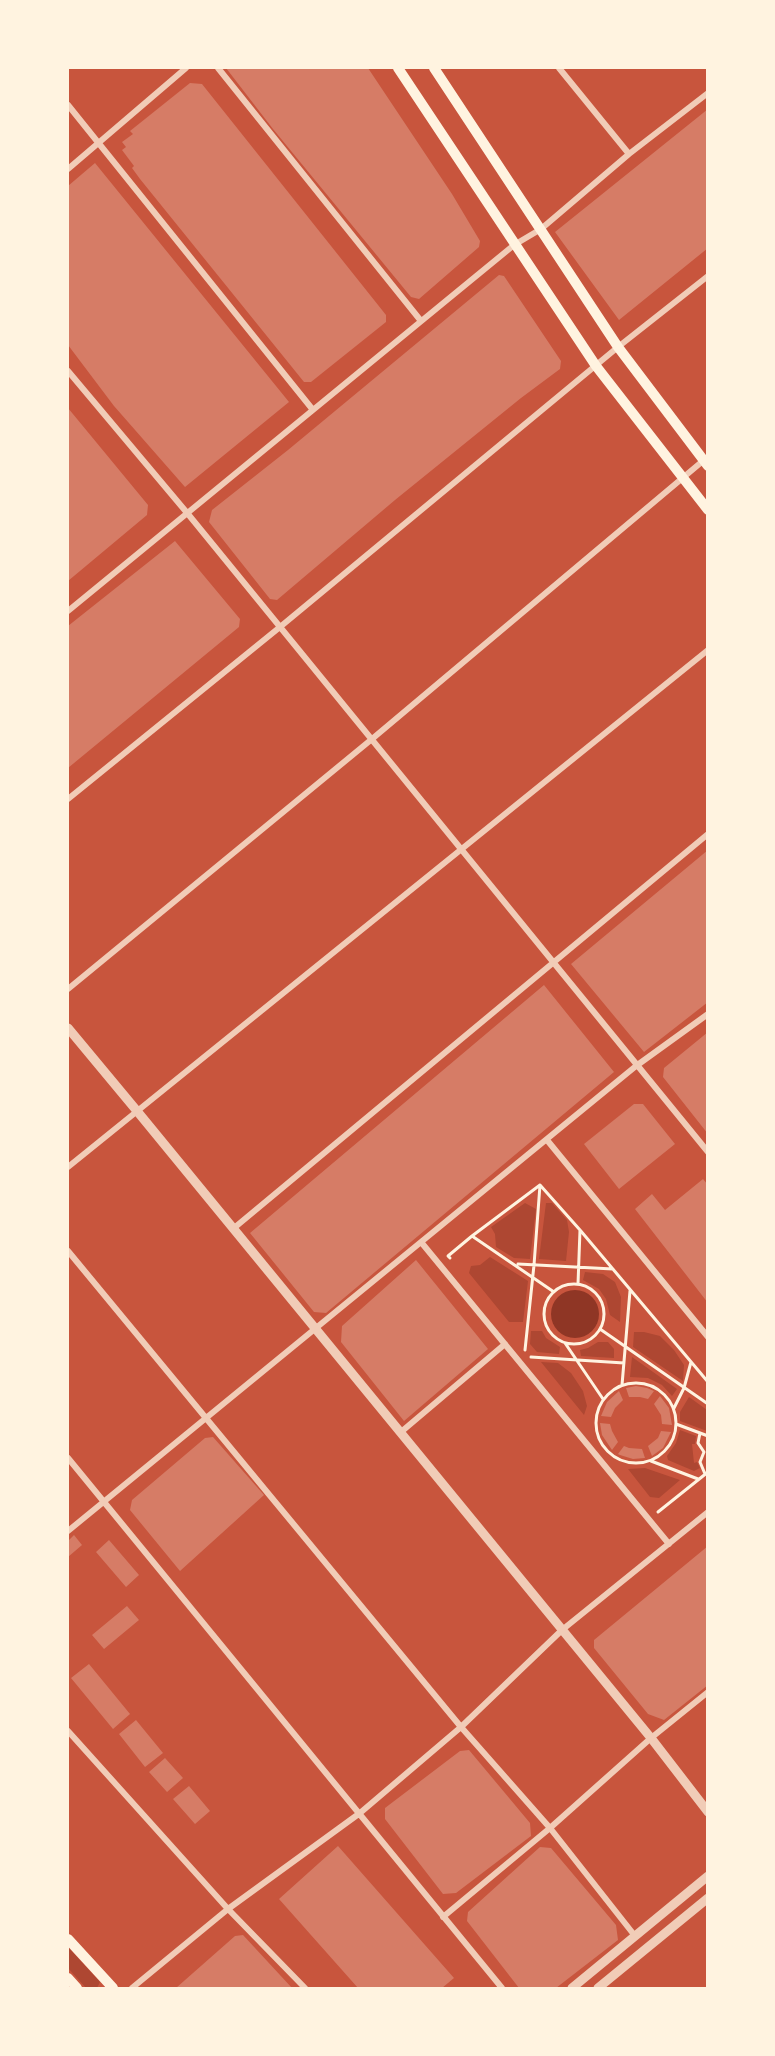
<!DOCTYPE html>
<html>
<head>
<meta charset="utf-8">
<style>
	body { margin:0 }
	#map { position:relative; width:775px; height:2056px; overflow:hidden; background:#c8553d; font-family:Mulish,sans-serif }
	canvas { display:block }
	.frame { position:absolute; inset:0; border:69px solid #fff3e0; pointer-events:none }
</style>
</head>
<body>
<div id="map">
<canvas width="775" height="2056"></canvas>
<div class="frame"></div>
</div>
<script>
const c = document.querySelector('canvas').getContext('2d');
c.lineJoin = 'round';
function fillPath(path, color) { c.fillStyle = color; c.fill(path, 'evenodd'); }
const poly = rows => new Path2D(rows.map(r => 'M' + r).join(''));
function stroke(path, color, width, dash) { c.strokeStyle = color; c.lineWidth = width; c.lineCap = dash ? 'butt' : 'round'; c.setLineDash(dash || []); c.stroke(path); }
fillPath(poly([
	[525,1203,536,1209,530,1259,514,1258,496,1247,495,1234,491,1227],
	[546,1203,552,1203,567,1220,569,1232,566,1261,539,1259],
	[490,1257,528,1281,523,1322,509,1322,469,1273,471,1266,480,1265],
	[585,1272,603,1274,615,1282,621,1297,620,1322,610,1315,606,1299,599,1289,583,1280],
	[531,1331,542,1331,546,1338,560,1347,559,1354,537,1352,530,1344],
	[634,1332,644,1332,660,1336,674,1350,684,1365,683,1381,633,1347],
	[598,1342,608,1342,614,1349,614,1358,581,1356,580,1350,588,1348],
	[632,1357,677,1389,672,1396,662,1385,648,1378,630,1377],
	[541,1362,558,1363,571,1373,583,1391,587,1406,584,1415],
	[689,1397,707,1410,707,1431,680,1421,680,1412],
	[680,1430,696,1436,695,1444,692,1444,694,1463,697,1462,700,1468,694,1471,668,1460,667,1456,676,1443],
	[645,1468,680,1480,659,1498,650,1497,628,1469],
	[68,1947,100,1982,97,1988,86,1988,68,1968]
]), '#ae4732');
fillPath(poly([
	'551 1314a24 24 0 1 1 48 0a24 24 0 1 1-48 0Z'
]), '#8f3625');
fillPath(poly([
	[226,68,368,68,452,194,480,241,479,247,419,299,411,297,273,129],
	[190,83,202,84,386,315,386,322,311,382,304,382,140,179,132,168,134,166,122,150,126,147,122,142,133,134,130,131],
	[708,109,708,248,619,320,555,232],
	[95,163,289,402,185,487,114,406,68,345,68,186],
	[499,275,504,276,561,361,560,369,521,398,395,500,277,600,270,599,209,522,212,510,288,450],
	[68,408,148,505,147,515,68,581],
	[175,541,240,619,239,627,68,768,68,626],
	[708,850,708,1002,644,1052,571,964],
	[544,985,614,1072,326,1313,314,1312,250,1233],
	[708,1032,708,1134,663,1077,664,1068],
	[634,1104,643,1104,675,1144,619,1189,584,1144],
	[703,1179,708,1185,708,1303,635,1209,652,1194,665,1210],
	[416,1260,488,1349,404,1421,341,1342,342,1326],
	[636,1386,647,1388,654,1391,648,1399,640,1397,629,1397,626,1388],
	[619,1391,623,1400,615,1408,611,1417,601,1416,607,1402],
	[660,1396,669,1408,672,1425,662,1424,661,1415,654,1404],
	[600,1423,610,1424,612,1431,618,1442,612,1450,602,1435],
	[661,1431,671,1432,663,1448,652,1456,648,1446,658,1438],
	[213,1437,264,1495,180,1571,130,1510,132,1500,205,1438],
	[624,1446,629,1448,642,1449,645,1458,633,1459,620,1455,618,1454],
	[74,1535,82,1545,68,1557,68,1541],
	[109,1540,139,1575,126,1587,96,1552],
	[708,1546,708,1685,664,1720,648,1714,594,1648,594,1640],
	[127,1606,139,1620,104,1649,92,1635],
	[89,1664,130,1714,113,1729,71,1678],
	[136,1720,163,1753,145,1767,119,1734],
	[469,1750,530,1823,531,1836,456,1893,443,1894,385,1819,385,1808,460,1751],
	[165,1758,183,1778,167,1792,149,1772],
	[189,1786,210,1811,195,1824,173,1799],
	[338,1846,454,1978,442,1988,358,1988,279,1899],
	[540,1847,551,1848,616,1925,618,1940,556,1988,519,1988,467,1921,468,1912],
	[243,1935,292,1988,176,1988,235,1936]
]), '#d67c66');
stroke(poly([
	[540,1185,580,1230,708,1382],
	[472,1236,554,1292],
	[450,1258,448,1256,472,1236,540,1185],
	[518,1264,613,1269],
	[578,1284,580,1230],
	'544 1314a30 30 0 1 1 60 0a30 30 0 1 1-60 0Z',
	[600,1329,708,1404],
	[565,1343,603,1399],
	[525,1350,534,1265,540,1185],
	[531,1357,624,1363],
	'596 1423a40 40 0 1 1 80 0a40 40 0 1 1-80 0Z',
	[622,1385,630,1291],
	[674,1408,684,1388,691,1362],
	[676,1424,708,1436],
	[700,1433,698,1443,704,1452,700,1462,705,1474],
	[651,1461,698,1479],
	[658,1512,708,1472]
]), '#fff3e0', 3);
stroke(poly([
	[218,68,421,321],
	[559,68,629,154],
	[68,105,313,410],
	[68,169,186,68],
	[68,371,188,514,708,1152],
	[68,611,514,245,541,229,629,154,708,93],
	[68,799,280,627,618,347,708,276],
	[68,989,372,739,704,460],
	[547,1140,708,1337],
	[68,1167,708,650],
	[234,1228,708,834],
	[421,1242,669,1544],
	[68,1251,461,1727,550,1828,635,1936],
	[401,1432,505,1344],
	[68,1458,502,1988],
	[68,1531,636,1066,708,1014],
	[68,1731,228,1909,305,1988],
	[443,1917,550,1828,651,1738,708,1692],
	[132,1988,228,1909,360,1813,461,1727,562,1630,708,1512]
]), '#f1ccb7', 6);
stroke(poly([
	[68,1028,137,1111,651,1738,708,1812],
	[572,1988,708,1876],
	[598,1988,708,1898]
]), '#f1ccb7', 9);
stroke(poly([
	[398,68,596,366,708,510],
	[434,68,618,347,708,466],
	[68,1939,113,1988],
	[68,1978,77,1988]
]), '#fff3e0', 10);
</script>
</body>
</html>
